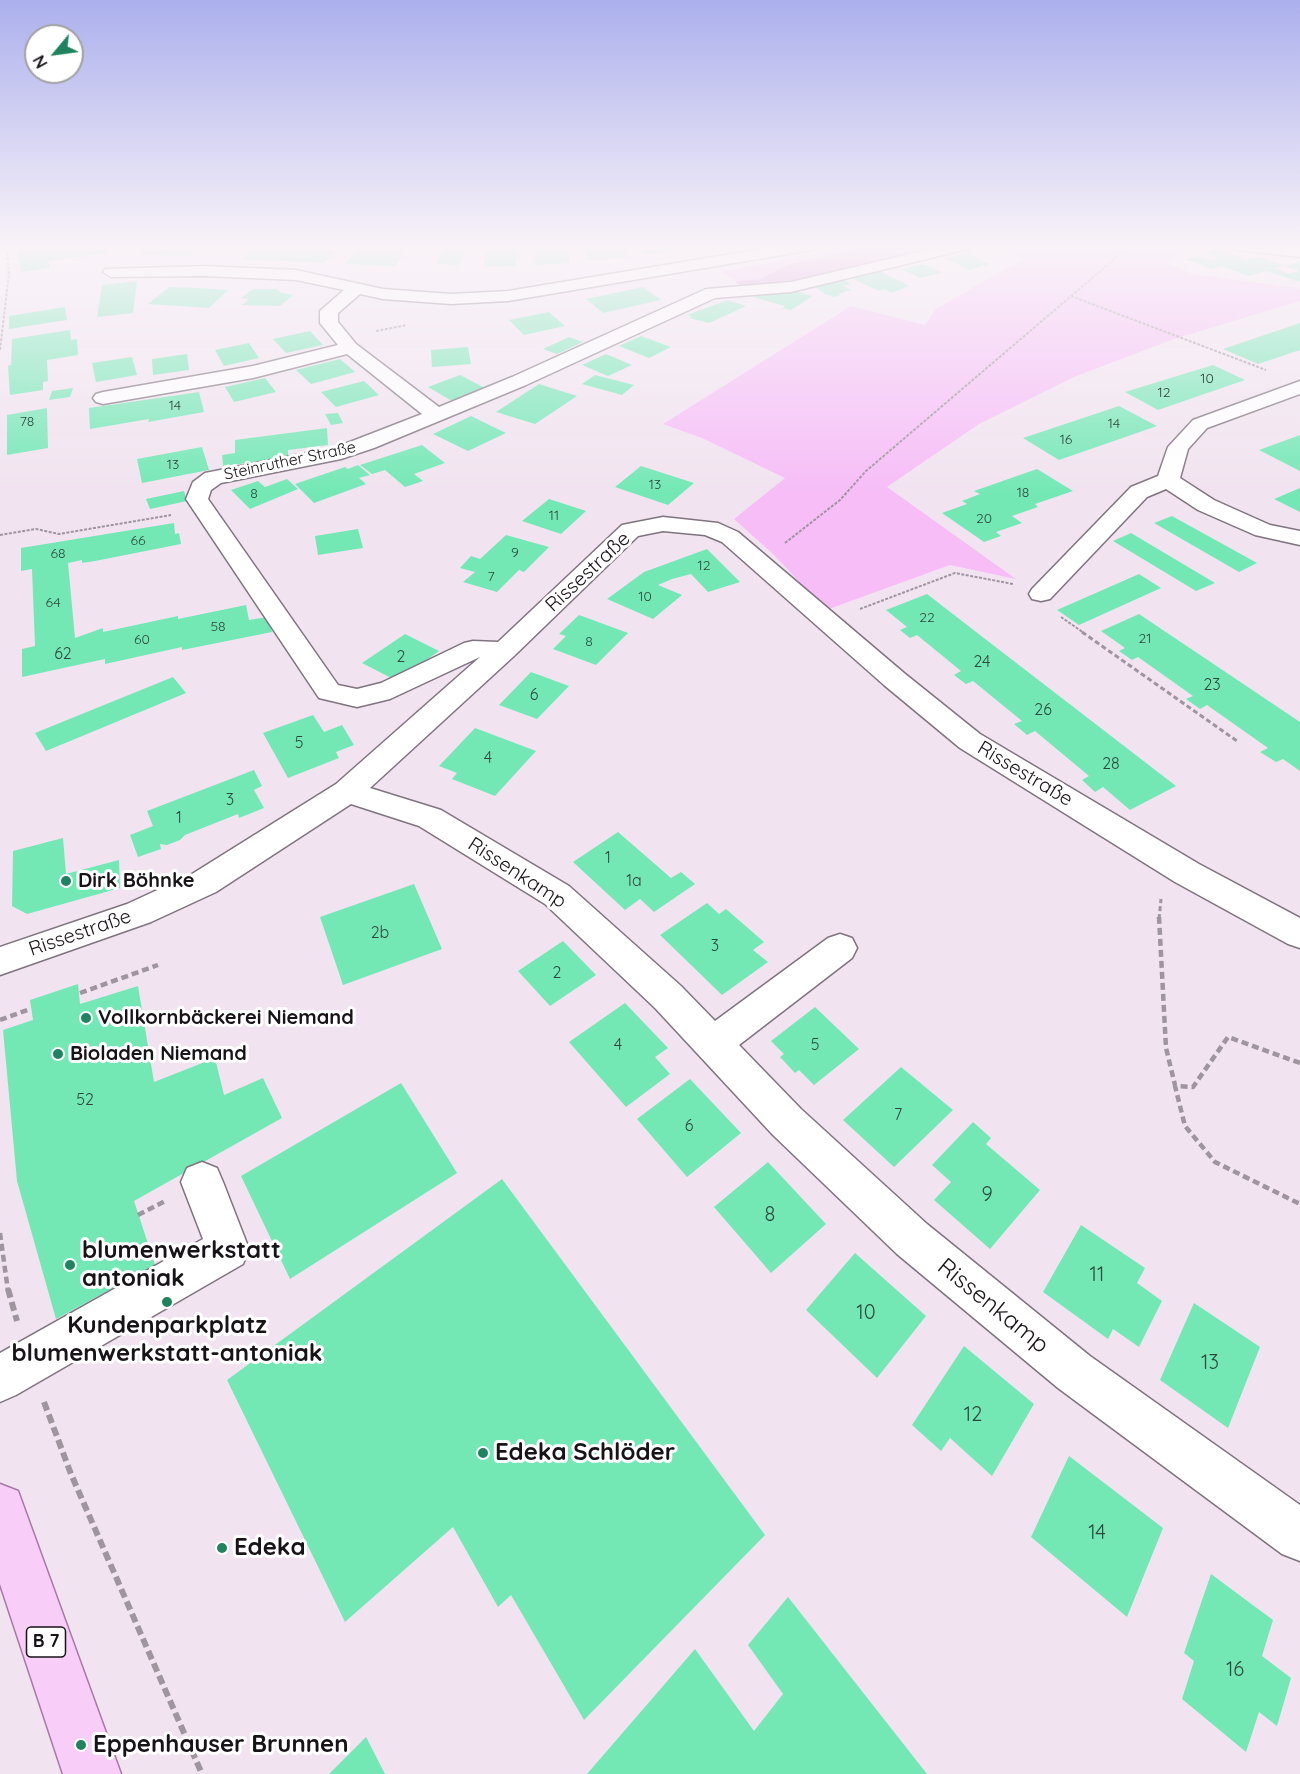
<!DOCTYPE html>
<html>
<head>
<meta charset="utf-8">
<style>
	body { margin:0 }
	#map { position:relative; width:1300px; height:1774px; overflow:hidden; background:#f1e4f0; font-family:Quicksand,sans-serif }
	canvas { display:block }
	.north { position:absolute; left:24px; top:24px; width:60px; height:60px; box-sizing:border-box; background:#fff; border:2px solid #a2a1a2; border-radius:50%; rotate:241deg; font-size:16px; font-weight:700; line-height:24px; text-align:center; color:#171317 }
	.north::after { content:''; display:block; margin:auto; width:21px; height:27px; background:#1e835e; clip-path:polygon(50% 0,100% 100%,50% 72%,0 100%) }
</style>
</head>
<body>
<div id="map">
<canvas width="1300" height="1774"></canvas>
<div class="north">N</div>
</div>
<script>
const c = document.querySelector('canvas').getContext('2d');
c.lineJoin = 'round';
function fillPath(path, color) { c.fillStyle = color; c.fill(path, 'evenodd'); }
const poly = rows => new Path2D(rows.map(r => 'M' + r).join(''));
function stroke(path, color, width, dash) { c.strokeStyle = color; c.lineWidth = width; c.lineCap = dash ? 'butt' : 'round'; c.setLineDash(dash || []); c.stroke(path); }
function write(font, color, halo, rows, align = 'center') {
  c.font = font + ' Quicksand,sans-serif'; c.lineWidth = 6; c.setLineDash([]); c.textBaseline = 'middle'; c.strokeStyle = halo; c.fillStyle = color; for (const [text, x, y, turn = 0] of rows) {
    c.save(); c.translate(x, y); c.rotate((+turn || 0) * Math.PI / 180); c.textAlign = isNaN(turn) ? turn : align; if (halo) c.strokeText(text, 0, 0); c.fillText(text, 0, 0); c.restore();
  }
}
fillPath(poly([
	[864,245,858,249,787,265,760,279,735,281,721,272],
	[987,245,1183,245,1182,252,1167,263,1193,274,1296,288,1300,289,1300,301,1174,339,1074,377,979,424,887,487,1016,579,950,565,826,610,773,554,734,519,785,478,702,438,663,424,851,306,925,325,936,309,1024,258]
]), '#f6bdf7');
fillPath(poly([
	[865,245,954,245,788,282,740,285,735,281,760,279,787,265,858,249]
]), '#da91db');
fillPath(poly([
	[16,245,45,245,46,250,81,245,106,245,108,253,48,261,50,268,21,272],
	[149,245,199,245,190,256,139,255],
	[257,245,291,245,287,248,336,251,324,263,243,259],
	[622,245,628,257,589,260,584,248],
	[634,245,666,245,673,251,645,255],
	[568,246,570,263,535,265,536,248],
	[445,247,461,248,459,252,466,252,459,265,435,264],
	[485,248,517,248,516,266,484,267],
	[1219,249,1246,260,1259,256,1284,266,1275,268,1290,274,1299,271,1284,266,1300,262,1300,282,1266,271,1248,276,1222,266,1212,269,1187,259,1198,256,1210,261,1219,258,1205,253],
	[356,251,404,253,395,266,345,264],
	[966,253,990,264,969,270,945,258],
	[924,264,942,273,920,278,902,269],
	[879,271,904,283,909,286,892,293,884,289,879,291,853,279],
	[844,280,851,284,843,286,851,290,838,294,841,295,834,297,825,294,816,287],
	[137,281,133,313,97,317,102,285],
	[169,287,199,288,228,290,209,308,148,304],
	[643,287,661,300,603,313,586,299],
	[253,289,277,289,282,293,293,295,280,306,242,305,249,299,241,298],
	[786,289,813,296,791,310,782,308,785,306,753,297,761,293,768,295],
	[728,300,746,306,709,323,689,318,692,317,687,315],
	[65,307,67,320,9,329,9,316],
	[549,312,565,326,524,335,509,320],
	[1300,323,1300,350,1258,364,1223,349],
	[70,330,71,340,77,339,78,355,47,360,48,381,43,382,43,390,10,395,8,366,11,365,12,339],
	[310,331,323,345,286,353,273,339],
	[641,336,671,347,649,358,619,346],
	[569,337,583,342,557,354,543,349],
	[249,343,259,358,224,366,215,350],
	[468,347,471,364,432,367,431,350],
	[187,354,189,370,153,375,152,359],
	[606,354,632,365,608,376,582,365],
	[132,357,137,375,96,382,92,363],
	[340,359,355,372,311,384,296,370],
	[1213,365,1245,380,1158,410,1125,392],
	[460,375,485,388,452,401,428,387],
	[595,375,634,385,622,395,582,384],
	[265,378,276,392,234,402,225,387],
	[364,381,379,395,336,407,321,392],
	[539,384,577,396,535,424,496,412],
	[73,388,70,397,49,400,52,391],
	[199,392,204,412,148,422,149,419,90,429,89,408],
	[1119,406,1157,426,1059,460,1023,438],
	[47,408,48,448,7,455,7,415],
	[338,413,343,423,331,425,325,414],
	[471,416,506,433,468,451,433,434],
	[327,428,328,445,288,450,288,458,223,466,222,455,235,453,235,440],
	[1300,435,1300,471,1259,450],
	[422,445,445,463,414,474,423,481,405,487,385,470,372,474,360,465],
	[202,447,209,470,142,483,137,459],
	[358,465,370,475,359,478,366,484,314,503,295,484,345,467,348,469],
	[641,466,694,483,668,505,615,487],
	[1037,469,1073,491,1035,504,1038,507,1012,516,1022,523,996,532,1001,536,984,542,942,513,967,504,962,501,980,494,974,491],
	[287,479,298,489,250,509,231,490,258,481,265,487],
	[1300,488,1300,512,1274,499],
	[184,491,187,501,150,509,146,499],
	[549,499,586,511,561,534,522,521],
	[1172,516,1257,563,1239,572,1154,523],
	[174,523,175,534,179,533,181,544,95,561,82,563,82,560,68,563,75,638,103,628,103,632,178,616,178,619,246,605,249,620,268,617,272,632,182,650,182,647,105,664,105,659,22,677,22,649,35,646,32,569,21,571,21,548],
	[358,529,363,548,318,555,315,536],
	[1131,533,1215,583,1196,591,1113,541],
	[506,535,549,547,524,572,519,570,497,592,463,582,475,572,460,568,471,556,480,559],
	[707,549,740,582,708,592,691,574,672,579,658,585,682,595,653,619,607,599,644,572],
	[1139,574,1161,588,1079,625,1057,610],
	[927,594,980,635,1176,786,1130,810,1103,787,1095,792,1082,780,1089,776,1035,731,1027,735,1014,724,1022,721,973,681,966,684,954,675,961,671,917,635,910,638,900,630,907,627,886,610],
	[1139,614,1300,722,1300,771,1283,759,1276,762,1260,752,1268,748,1207,705,1200,709,1186,699,1193,696,1138,657,1132,660,1119,651,1125,648,1101,631],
	[579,615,628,633,596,665,553,649,566,636,559,634],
	[405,634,439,651,397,681,362,663],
	[531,672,569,686,537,719,499,705],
	[173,677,186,693,46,751,35,733],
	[313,715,324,732,342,725,354,745,336,752,339,758,288,778,263,733],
	[475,728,536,751,495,796,452,779,457,773,439,766],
	[254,770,262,786,254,790,264,808,239,818,238,814,185,835,180,840,167,845,160,844,161,849,138,857,130,835,153,826,147,811],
	[618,832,671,878,681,872,695,884,654,912,640,899,625,910,573,862],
	[63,838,66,874,119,860,120,888,27,914,12,906,13,851],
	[414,884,442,949,343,985,320,917],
	[707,903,719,914,726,909,764,942,753,950,768,962,722,995,660,935],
	[563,941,596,975,550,1006,518,971],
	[78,984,80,1004,138,986,154,1082,215,1058,224,1095,263,1078,282,1118,134,1201,155,1265,56,1319,17,1181,3,1030,33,1020,30,1000],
	[625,1003,668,1048,655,1057,670,1074,626,1107,569,1042],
	[815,1007,859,1049,814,1085,799,1070,795,1073,780,1057,784,1054,771,1041],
	[901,1067,953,1110,894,1167,843,1120],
	[690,1079,741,1133,687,1177,637,1119],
	[401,1083,457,1173,290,1279,241,1176],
	[973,1122,991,1138,986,1144,1040,1190,990,1249,934,1200,951,1182,932,1165],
	[768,1162,826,1224,771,1273,714,1207],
	[502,1179,765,1535,584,1720,511,1595,498,1607,453,1527,345,1622,227,1380],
	[1081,1225,1145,1268,1137,1283,1162,1301,1139,1347,1113,1329,1108,1339,1043,1292],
	[855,1253,926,1316,877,1378,806,1310],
	[1194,1303,1260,1347,1228,1428,1160,1380],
	[964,1346,1034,1404,992,1476,950,1438,941,1451,912,1425],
	[1069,1456,1163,1528,1127,1617,1031,1537],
	[1211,1574,1273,1620,1262,1656,1291,1678,1277,1726,1259,1712,1246,1752,1182,1699,1194,1661,1184,1653],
	[788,1597,927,1774,587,1774,695,1649,754,1731,783,1694,748,1645],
	[366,1737,385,1774,329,1774]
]), '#73e8b5');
const minor = poly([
	[785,245,820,245,812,250,508,301,451,304,383,299,360,294,338,313,338,322,356,344,439,407,512,377,706,289,791,282,948,245,975,245,972,248,791,292,715,298,526,385,374,448,341,459,221,483,211,490,208,499,338,685,357,689,381,683,464,643,473,641,498,642,622,525,663,517,718,523,738,532,904,673,980,734,1199,864,1300,918,1300,948,1288,944,1175,882,960,748,884,685,722,542,705,535,663,531,638,536,514,656,370,788,441,810,569,886,681,986,715,1021,828,938,840,934,852,938,857,948,852,958,739,1045,801,1109,927,1224,1090,1356,1300,1505,1300,1561,1282,1554,1058,1388,897,1254,773,1135,655,1008,545,904,419,826,351,804,216,892,151,922,0,975,0,947,127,904,192,874,336,784,480,657,390,699,357,707,319,698,186,499,193,482,205,473,337,447,422,414,347,354,253,378,103,404,96,402,93,398,96,394,103,392,253,366,338,345,320,323,320,311,344,290,296,280,204,276,111,277,103,272,105,269,204,266,296,270,383,289,451,294,508,291,785,245],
	[1229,245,1300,247,1300,257,1237,250,1229,245],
	[1300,381,1300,394,1207,428,1188,449,1180,478,1214,500,1270,525,1300,531,1300,545,1255,535,1198,510,1166,489,1147,497,1050,599,1041,601,1032,599,1029,594,1032,589,1131,487,1158,476,1168,447,1193,420,1300,381],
	[202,1162,217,1168,223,1182,249,1249,243,1264,16,1395,0,1402,0,1353,203,1239,181,1182,187,1168,202,1162]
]);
const major = poly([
	[0,1484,18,1491,121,1774,63,1774,0,1584,0,1484]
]);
stroke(minor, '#7e737e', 3);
stroke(major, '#a778a7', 3);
stroke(poly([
	[1071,296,1266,370],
	[376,331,407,325],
	[0,350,9,273,6,245],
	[0,535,36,529,59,534,171,515],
	[785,543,840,500,866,471,1131,245],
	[860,609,955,573,1013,584],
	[1061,617,1084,633]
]), '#9f959e', 2, [3, 1.5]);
stroke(poly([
	[1082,632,1237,741],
	[1159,919,1161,899]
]), '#9f959e', 3, [5, 3]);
stroke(poly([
	[1159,917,1166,1048,1175,1085],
	[80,993,158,965],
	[0,1020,30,1009],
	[1300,1063,1228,1037,1193,1087,1175,1086,1185,1126,1215,1162,1300,1204],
	[138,1215,167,1200],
	[0,1233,8,1291]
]), '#9f959e', 4.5, [7, 4]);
stroke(poly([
	[8,1289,17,1321],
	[44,1402,71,1474,202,1774]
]), '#9f959e', 6, [9, 4.5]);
fillPath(minor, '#fff');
fillPath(major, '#f8cef9');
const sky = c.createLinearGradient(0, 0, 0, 493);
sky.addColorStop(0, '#acb0ed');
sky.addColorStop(0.5, '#f9f3f8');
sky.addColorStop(1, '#f9f3f800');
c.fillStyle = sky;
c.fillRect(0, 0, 1300, 493);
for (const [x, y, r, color] of [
	[66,881,6,"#1e835e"],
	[86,1018,6,"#1e835e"],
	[58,1054,6,"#1e835e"],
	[70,1265,6,"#1e835e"],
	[167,1302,6,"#1e835e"],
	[483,1453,6,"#1e835e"],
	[222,1548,6,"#1e835e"],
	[81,1745,6,"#1e835e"]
]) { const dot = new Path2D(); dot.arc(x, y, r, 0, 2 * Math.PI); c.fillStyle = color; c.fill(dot); stroke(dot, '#fff', 2); }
write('14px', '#2e483e', null, [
	["10",1207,379],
	["12",1164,393],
	["14",175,406],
	["78",27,422],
	["14",1114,424],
	["16",1066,440],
	["13",173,465],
	["13",655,485],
	["18",1023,493],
	["8",254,494],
	["11",554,516],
	["20",984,519],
	["66",138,541],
	["9",515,553],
	["68",58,554],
	["12",704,566],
	["7",491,577],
	["10",645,597],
	["64",53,603],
	["22",927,618],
	["58",218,627],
	["21",1145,639],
	["60",142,640],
	["8",589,642]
]);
write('16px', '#171317', '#fff', [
	["Steinruther Straße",290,461,-12]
]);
write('16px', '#2e483e', null, [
	["62",63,654],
	["2",401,657],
	["24",982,662],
	["23",1212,685],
	["6",534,695],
	["26",1043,710],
	["5",299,743],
	["4",488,758],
	["28",1111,764],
	["3",230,800],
	["1",179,818],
	["1",608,858],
	["1a",634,881],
	["2b",380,933],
	["3",715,946],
	["2",557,973],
	["4",618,1045],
	["5",815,1045],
	["52",85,1100],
	["7",898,1115],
	["6",689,1126]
]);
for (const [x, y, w] of [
	[46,1642,39]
]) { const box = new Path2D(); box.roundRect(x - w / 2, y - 15, w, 30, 4.5); c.fillStyle = '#fff'; c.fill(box); stroke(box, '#171317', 1.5); }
write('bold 18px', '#171317', null, [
	["B 7",46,1642]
]);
write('20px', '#171317', '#fff', [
	["Rissestraße",588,572,-43],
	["Rissestraße",1025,774,31],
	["Rissenkamp",517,873,33],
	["Rissestraße",80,933,-19]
]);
write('bold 20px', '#171317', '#fff', [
	["Dirk Böhnke",78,881],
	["Vollkornbäckerei Niemand",98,1018],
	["Bioladen Niemand",70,1054]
], 'left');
write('20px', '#2e483e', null, [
	["9",987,1195],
	["8",770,1215],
	["11",1097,1275],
	["10",866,1313],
	["13",1210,1363],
	["12",973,1415],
	["14",1097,1533],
	["16",1235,1670]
]);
write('bold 24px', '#171317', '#fff', [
	["blumenwerkstatt",82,1251],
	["antoniak",82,1279],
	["Kundenparkplatz",167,1326,"center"],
	["blumenwerkstatt-antoniak",167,1354,"center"],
	["Edeka Schlöder",495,1453],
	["Edeka",234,1548],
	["Eppenhauser Brunnen",93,1745]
], 'left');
write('24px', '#171317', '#fff', [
	["Rissenkamp",993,1306,39]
]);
</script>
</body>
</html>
